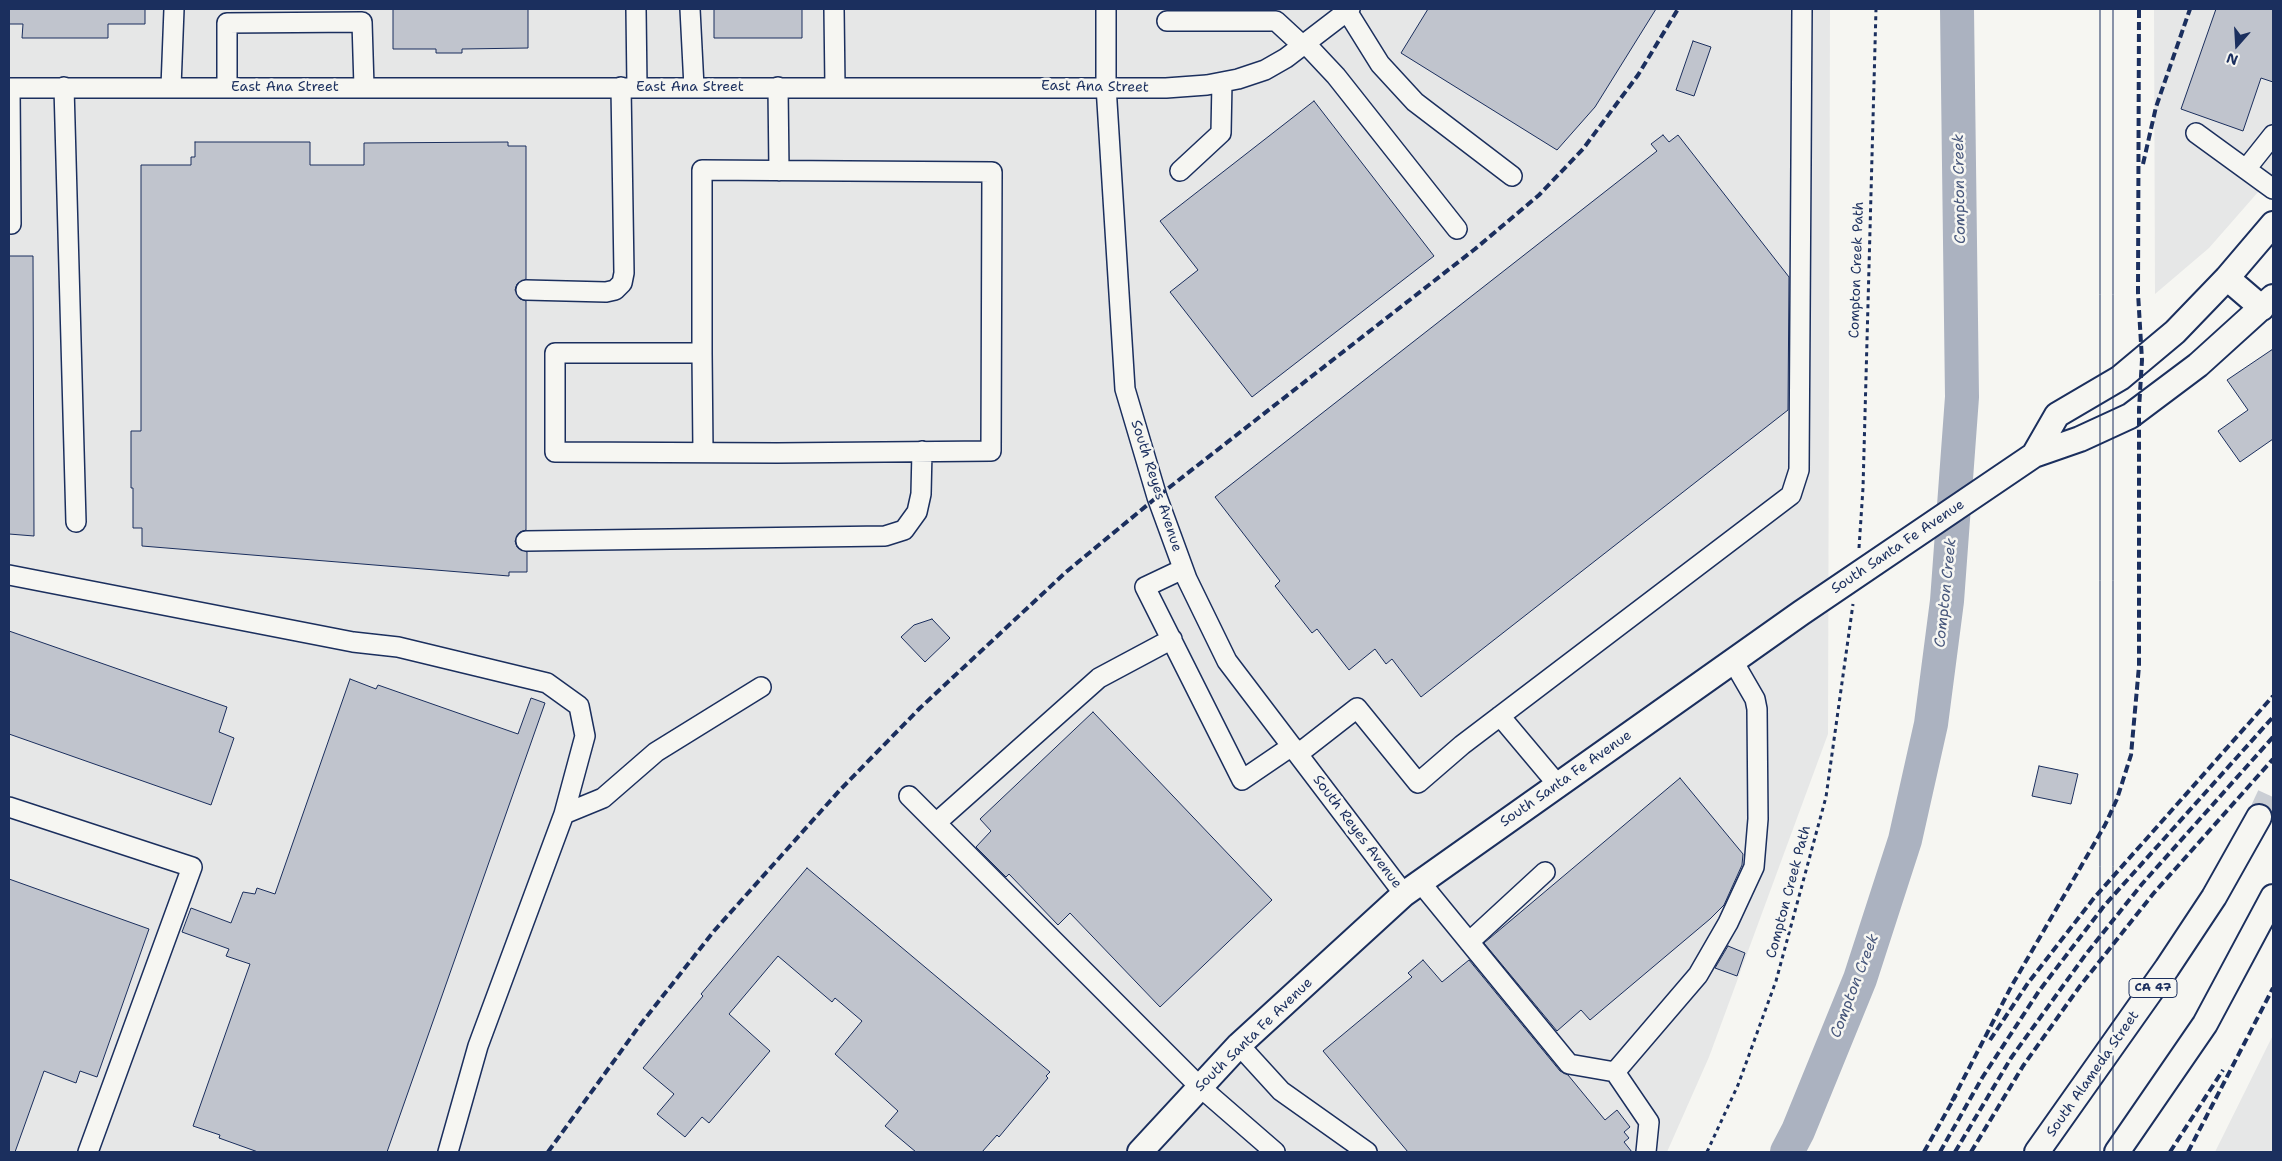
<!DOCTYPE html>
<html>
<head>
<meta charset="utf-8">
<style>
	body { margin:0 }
	#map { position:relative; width:2282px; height:1161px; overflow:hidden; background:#f6f6f2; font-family:"Shantell Sans",sans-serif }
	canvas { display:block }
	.frame { position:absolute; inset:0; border:10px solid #1b2f5e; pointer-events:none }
	.north { position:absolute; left:2212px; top:20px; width:50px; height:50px; -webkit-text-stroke:4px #f6f6f2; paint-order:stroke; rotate:199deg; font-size:14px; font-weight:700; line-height:20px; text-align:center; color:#1b2f5e }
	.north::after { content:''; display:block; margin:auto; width:18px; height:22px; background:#1b2f5e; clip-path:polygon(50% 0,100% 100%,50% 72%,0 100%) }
</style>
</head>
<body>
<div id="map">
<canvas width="2282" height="1161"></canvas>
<div class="frame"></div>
<div class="north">N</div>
</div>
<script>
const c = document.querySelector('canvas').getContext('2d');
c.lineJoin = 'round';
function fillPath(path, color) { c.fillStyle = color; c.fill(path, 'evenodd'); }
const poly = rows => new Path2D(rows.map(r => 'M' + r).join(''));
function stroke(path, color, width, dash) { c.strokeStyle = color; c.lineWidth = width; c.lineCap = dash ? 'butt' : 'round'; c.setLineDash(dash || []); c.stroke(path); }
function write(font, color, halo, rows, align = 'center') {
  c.font = font + ' "Shantell Sans",sans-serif'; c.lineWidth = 5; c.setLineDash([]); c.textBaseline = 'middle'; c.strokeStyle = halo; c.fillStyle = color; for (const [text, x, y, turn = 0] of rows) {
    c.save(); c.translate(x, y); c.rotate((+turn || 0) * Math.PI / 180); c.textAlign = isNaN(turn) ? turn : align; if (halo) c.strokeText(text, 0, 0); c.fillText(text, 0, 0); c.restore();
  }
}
fillPath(poly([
	[9,9,1830,9,1828,734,1709,1057,1667,1152,9,1152],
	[2154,9,2273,9,2273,175,2209,248,2155,294],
	[2273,1035,2273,1152,2215,1152]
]), '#e6e7e7');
stroke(poly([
	[1787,1152,1798,1131,1860,979,1905,840,1931,724,1947,601,1962,397,1957,9]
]), '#abb2c0', 34);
const building = poly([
	[9,9,145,9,145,24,108,24,108,38,22,38,23,24,9,24,9,9],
	[393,9,528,9,528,48,462,49,462,53,436,53,436,49,393,49,393,9],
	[714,9,802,9,802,38,714,38,714,9],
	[1428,9,1656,9,1595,107,1557,150,1401,53,1428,9],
	[2216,9,2273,9,2273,82,2261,78,2243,131,2181,109,2216,9],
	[1693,41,1711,47,1694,96,1676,90,1693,41],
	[1314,101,1434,256,1252,397,1170,292,1198,270,1160,221,1314,101],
	[1663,135,1669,142,1678,135,1789,277,1788,410,1421,697,1392,659,1386,664,1375,649,1349,670,1317,629,1312,633,1275,586,1280,581,1215,497,1657,151,1651,144,1663,135],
	[195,142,310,142,310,165,364,165,364,143,508,142,508,146,526,146,526,279,517,284,515,290,520,299,526,301,526,530,520,532,515,541,517,547,527,552,527,572,509,572,509,576,142,546,142,528,133,528,133,488,131,488,131,431,141,431,141,165,191,165,191,157,195,157,195,142],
	[9,256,33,256,34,536,9,534,9,256],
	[2273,349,2273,439,2240,462,2218,431,2248,410,2227,380,2273,349],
	[932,619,950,638,925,662,901,637,914,625,932,619],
	[9,631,227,707,219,732,234,738,211,805,9,734,9,631],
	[350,679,376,689,378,685,518,734,531,698,545,703,387,1152,258,1152,219,1138,220,1135,193,1126,250,964,226,956,229,949,182,932,191,908,231,923,243,892,255,894,257,888,275,894,350,679],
	[1093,712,1272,900,1160,1007,1070,913,1058,925,1009,874,1006,877,976,847,991,831,980,819,1093,712],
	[2039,766,2078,774,2071,804,2032,796,2039,766],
	[1680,778,1743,854,1742,865,1724,905,1710,919,1590,1020,1581,1010,1557,1031,1484,943,1680,778],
	[807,868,1050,1072,1046,1076,1048,1078,999,1137,997,1135,982,1152,916,1152,885,1126,898,1111,835,1054,862,1021,835,998,832,1002,778,956,729,1014,770,1051,709,1123,702,1117,685,1137,657,1114,674,1094,643,1068,703,996,701,994,807,868],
	[9,879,149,929,97,1077,80,1071,76,1083,44,1071,15,1152,9,1152,9,879],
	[1728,946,1745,953,1737,976,1715,968,1728,946],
	[1423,960,1442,982,1469,960,1560,1071,1568,1075,1605,1120,1617,1110,1630,1127,1624,1132,1629,1138,1624,1142,1632,1152,1408,1152,1323,1051,1412,977,1408,973,1423,960]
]);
fillPath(building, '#c0c4cd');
stroke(building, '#1b2f5e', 1);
stroke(poly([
	[2259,817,2273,787]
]), '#caced4', 24, [24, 12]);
const minor = poly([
	[636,9,637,87],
	[690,9,694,87],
	[834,9,835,87],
	[1106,9,1106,86,1125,389,1157,497,1187,579,1227,661,1404,894],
	[1347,11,1380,64,1415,102,1512,176],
	[1167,21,1276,21,1302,45],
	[1305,43,1336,76,1457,229],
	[64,87,76,522],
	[171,87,174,9],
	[227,87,227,23,362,22,364,87],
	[778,87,779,171],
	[9,88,1166,88,1207,85,1238,79,1265,70,1286,58,1350,9],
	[10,88,11,224],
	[2196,133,2273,189],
	[2246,169,2273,135],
	[1180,171,1221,133,1222,82],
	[526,290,606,292,615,290,622,283,624,273,621,87],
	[702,353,702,170,992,172,991,451,777,453,555,452,555,353,702,353,703,452],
	[526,541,885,536,904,530,917,512,921,494,922,451],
	[1183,569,1145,587,1242,780,1292,746],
	[9,575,353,642,398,647,547,683,579,706,585,736,564,814,478,1046,448,1152],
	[1500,716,1558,785],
	[1298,754,1357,708,1418,783,1462,745,1791,495,1799,470,1802,9],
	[909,796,1199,1086,1275,1152],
	[9,807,192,867,88,1152],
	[564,814,603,798,656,752,761,687],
	[936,823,1099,678,1172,639],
	[1420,882,1569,1064,1615,1072,1698,975,1728,923,1754,867,1758,819,1757,709,1755,699,1733,661],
	[1469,942,1545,872],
	[1239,1045,1281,1091,1367,1152],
	[1615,1072,1649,1122,1646,1152]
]);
const major = poly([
	[2227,278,2262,308],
	[2034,455,2057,415,2120,378,2175,332,2227,278,2273,224],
	[1140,1152,1239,1045,1404,894,1801,613,2034,455,2080,439,2130,416,2198,365,2273,297],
	[2037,1152,2167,968,2214,897,2259,817],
	[2117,1152,2205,1024,2273,897]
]);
stroke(minor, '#1b2f5e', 22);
stroke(major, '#1b2f5e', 28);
stroke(poly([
	[1859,548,1863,488,1876,9],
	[1707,1152,1738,1085,1776,981,1826,797,1853,604]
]), '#1b2f5e', 3, [4, 4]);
stroke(minor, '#f6f6f2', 19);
stroke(major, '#f6f6f2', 24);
stroke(poly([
	[2100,9,2100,1152],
	[2113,9,2113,1152]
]), '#1b2f5e', 1);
stroke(poly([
	[2143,164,2156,107,2190,9],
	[1990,1040,2028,983,2094,898,2273,696],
	[1952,1101,2011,987,2105,825,2117,799,2131,755,2139,666,2139,409,2142,360,2138,293,2139,9],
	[548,1152,640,1025,714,931,839,791,920,708,1066,572,1157,497,1475,249,1539,195,1583,149,1638,75,1678,9],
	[1924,1152,1956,1095],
	[1940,1152,1982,1078,2039,991,2104,906,2273,717],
	[1955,1152,2011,1058,2086,954,2142,884,2273,737],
	[1971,1152,2023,1066,2080,986,2153,894,2273,759],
	[2170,1152,2223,1070],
	[2188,1152,2273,988]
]), '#1b2f5e', 4, [8, 4]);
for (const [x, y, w] of [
	[2153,988,48]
]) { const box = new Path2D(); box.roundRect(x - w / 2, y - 9.5, w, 19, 4); c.fillStyle = '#f6f6f2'; c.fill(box); stroke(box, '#1b2f5e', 1); }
write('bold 12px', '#1b2f5e', null, [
	["CA 47",2153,988]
]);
write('14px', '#1b2f5e', '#f6f6f2', [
	["East Ana Street",285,87],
	["East Ana Street",690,87],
	["East Ana Street",1095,87,1],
	["Compton Creek Path",1857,270,-88],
	["South Reyes Avenue",1156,486,72],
	["South Santa Fe Avenue",1898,547,-34],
	["South Santa Fe Avenue",1566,779,-35],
	["South Reyes Avenue",1357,832,53],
	["Compton Creek Path",1789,892,-75],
	["South Santa Fe Avenue",1254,1035,-44],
	["South Alameda Street",2093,1074,-55]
]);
write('italic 15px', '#46567b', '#f6f6f2', [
	["Compton Creek",1960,189,-91],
	["Compton Creek",1946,593,-84],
	["Compton Creek",1855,986,-69]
]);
</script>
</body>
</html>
